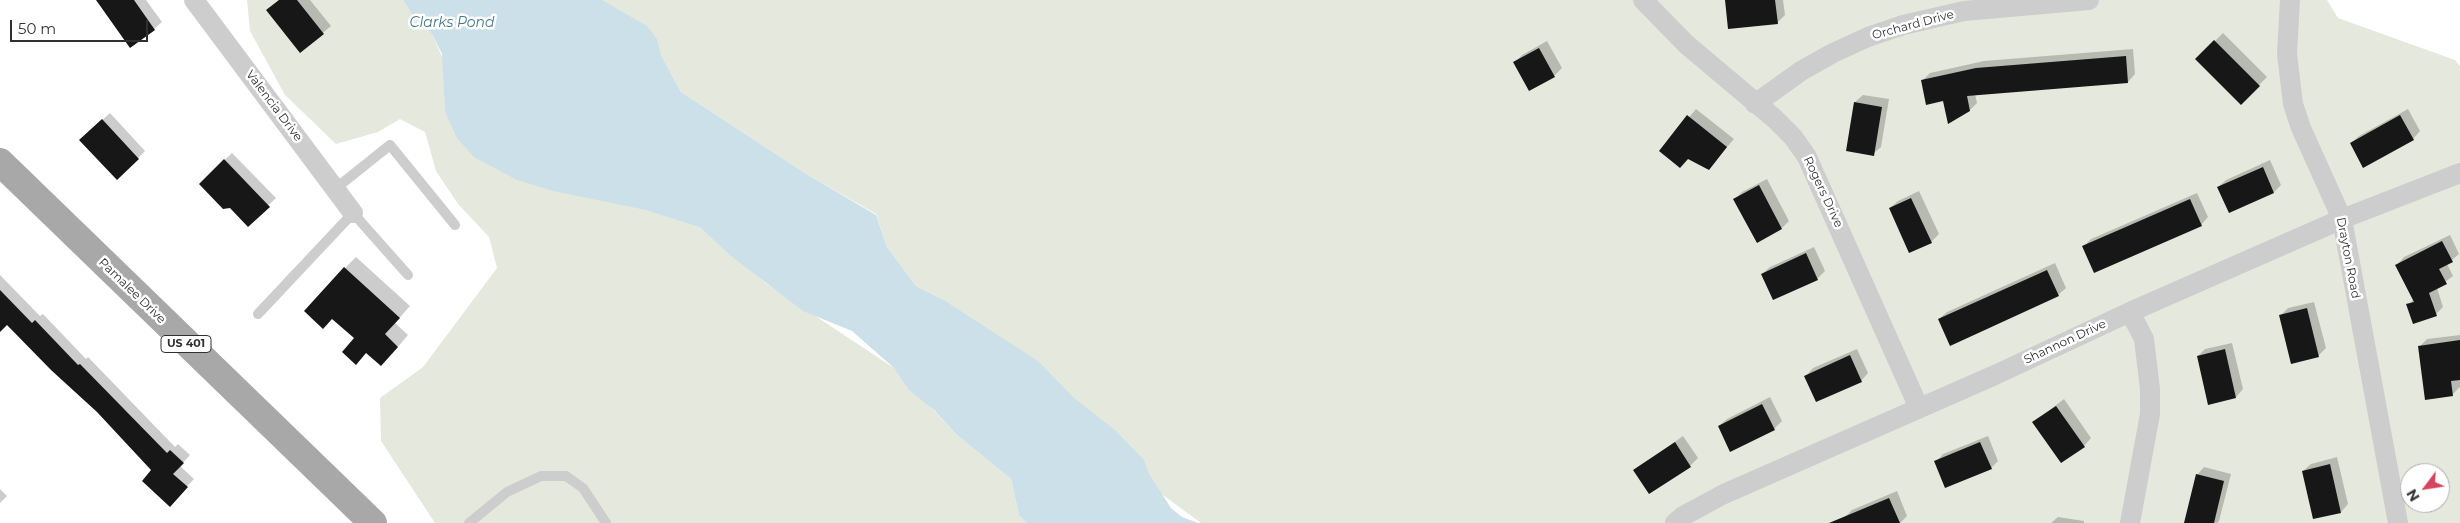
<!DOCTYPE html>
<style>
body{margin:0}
#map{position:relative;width:2460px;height:523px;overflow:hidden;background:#fff;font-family:Montserrat,sans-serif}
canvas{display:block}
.north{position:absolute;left:2400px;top:463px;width:50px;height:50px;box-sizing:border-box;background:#fff;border:1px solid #acacac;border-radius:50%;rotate:239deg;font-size:14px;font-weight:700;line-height:20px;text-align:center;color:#303030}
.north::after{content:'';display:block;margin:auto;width:18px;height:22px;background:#d64460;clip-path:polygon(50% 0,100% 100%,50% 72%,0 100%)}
.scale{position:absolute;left:10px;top:20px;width:138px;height:22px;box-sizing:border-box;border:2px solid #303030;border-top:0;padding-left:6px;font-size:15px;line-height:18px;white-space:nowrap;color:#303030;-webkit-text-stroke:4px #fff;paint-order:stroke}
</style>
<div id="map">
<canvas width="2460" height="523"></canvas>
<div class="north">N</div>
<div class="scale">50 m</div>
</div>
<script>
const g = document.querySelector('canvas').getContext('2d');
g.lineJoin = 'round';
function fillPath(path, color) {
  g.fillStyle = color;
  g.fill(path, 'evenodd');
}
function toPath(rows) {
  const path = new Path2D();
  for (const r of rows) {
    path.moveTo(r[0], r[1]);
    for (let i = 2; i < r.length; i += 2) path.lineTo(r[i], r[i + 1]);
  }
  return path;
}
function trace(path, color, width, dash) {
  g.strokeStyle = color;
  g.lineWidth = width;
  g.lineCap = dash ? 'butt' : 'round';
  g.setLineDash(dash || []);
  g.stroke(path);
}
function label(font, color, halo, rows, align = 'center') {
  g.font = font + ' Montserrat,sans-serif';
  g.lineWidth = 5;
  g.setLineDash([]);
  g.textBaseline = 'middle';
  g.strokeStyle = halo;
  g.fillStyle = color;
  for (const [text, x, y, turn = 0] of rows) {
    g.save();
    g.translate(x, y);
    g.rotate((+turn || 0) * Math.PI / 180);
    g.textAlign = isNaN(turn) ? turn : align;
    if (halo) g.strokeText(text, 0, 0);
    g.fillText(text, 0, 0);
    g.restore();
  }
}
fillPath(toPath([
 [247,0,403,0,415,19,432,34,443,59,445,112,647,210,701,228,767,284,894,368,957,435,1011,479,1019,515,1028,523,435,523,381,441,380,398,423,367,497,268,489,237,458,204,436,171,425,132,400,119,378,132,336,144,285,95,250,31],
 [590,0,2327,0,2338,18,2455,60,2460,66,2460,523,1201,523,1160,493,942,299,916,286,887,247,876,214,808,175,681,92,661,55],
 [2410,473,2440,473,2440,503,2410,503]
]), '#e5e9dd');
fillPath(toPath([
 [403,0,602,0,647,26,657,39,661,55,681,92,808,175,876,215,887,247,916,286,942,299,1038,361,1074,398,1115,430,1144,460,1149,474,1171,508,1182,517,1198,523,1027,523,1019,515,1011,479,957,435,934,410,909,390,894,368,852,331,803,311,731,256,701,228,646,210,553,191,517,180,474,157,457,138,445,112,442,54,432,34,415,19]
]), '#cbe0e8');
fillPath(toPath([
 [104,0,146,0,162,22,154,29],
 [279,0,310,0,331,26,301,51,268,10],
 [1727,0,1783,0,1785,15,1777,23],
 [2223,33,2267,77,2241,103,2197,59],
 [1547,41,1562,68,1554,76,1529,89,1515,62,1522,55],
 [2133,49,2135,74,2128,82,1975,94,1977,103,1970,110,1944,100,1922,81,1930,73,1984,61],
 [1863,95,1889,99,1881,147,1873,154,1855,102],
 [1696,109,1734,139,1709,168,1689,158,1661,151],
 [2408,109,2420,131,2413,139,2351,143,2359,136],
 [110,113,145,151,138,158,88,133],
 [232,153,276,198,248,225,230,206,200,184],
 [2270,160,2281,185,2274,192,2218,187,2226,180],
 [1767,179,1789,221,1782,228,1735,199,1742,192],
 [1919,191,1939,234,1931,242,1890,208,1898,201],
 [2197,193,2208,217,2201,225,2083,247,2091,239],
 [2450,235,2459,254,2447,264,2453,276,2437,288,2443,307,2436,314,2408,305,2414,299,2397,265,2404,257],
 [1814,247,1825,271,1817,279,1762,274,1770,267],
 [356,257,410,306,395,323,408,335,392,354,345,268],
 [2055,263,2066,288,2058,295,1939,319,1947,312],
 [0,275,40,316,43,314,86,359,88,357,175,447,178,444,190,455,180,466,194,479,177,497,98,411,7,323,0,321],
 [2314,302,2326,348,2318,356,2280,316,2288,308],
 [2460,335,2460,387,2452,395,2420,346,2427,339],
 [2232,343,2243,389,2236,397,2209,403,2198,356,2205,349],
 [1857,349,1868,373,1861,381,1806,376,1813,368],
 [1770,397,1782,421,1774,429,1719,426,1727,419],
 [2064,399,2091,438,2084,446,2034,422],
 [1683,436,1698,458,1690,466,1650,492,1635,470],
 [1988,436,1998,461,1991,468,1936,462,1943,454],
 [2337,457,2348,504,2341,512,2303,471,2311,464],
 [2204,467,2231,474,2219,521,2217,523,2191,523,2197,475],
 [0,489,7,496,0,503],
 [1897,491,1907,516,1900,523,1847,523,1845,517,1852,510],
 [2058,517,2084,521,2084,523,2051,523]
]), '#0003');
fillPath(toPath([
 [96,0,134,0,155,30,130,48],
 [279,0,297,0,324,34,300,53,266,10],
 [1725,0,1775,0,1778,24,1728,29],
 [2214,40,2260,86,2241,105,2195,59],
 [1539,48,1555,77,1529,91,1513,62],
 [2126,56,2128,83,1967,96,1970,111,1948,124,1943,101,1926,105,1921,80,1976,68],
 [1854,102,1882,107,1874,156,1846,151],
 [1687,115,1727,147,1709,170,1688,159,1680,168,1659,151],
 [2400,115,2414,140,2363,168,2350,143],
 [102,119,139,159,117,180,79,140],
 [224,159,270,207,248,227,230,208,223,209,199,184],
 [2263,167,2274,193,2229,213,2217,187],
 [1759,185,1782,229,1757,243,1733,199],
 [1911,198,1932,243,1909,253,1889,208],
 [2190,199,2202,226,2094,273,2082,246],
 [2442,241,2453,262,2439,269,2447,284,2429,293,2437,316,2413,324,2406,304,2414,302,2395,265],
 [1806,253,1818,280,1773,300,1761,274],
 [344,267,400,318,385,334,398,347,381,366,366,353,356,365,342,352,354,338,332,319,323,329,304,311],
 [2047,270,2059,296,1950,346,1938,319],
 [0,290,32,323,35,320,78,365,80,364,167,453,170,450,184,463,173,474,188,487,170,507,142,481,151,470,97,412,51,370,7,325,0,332],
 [2307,308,2319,357,2291,364,2279,315],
 [2460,340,2460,380,2451,381,2453,396,2425,400,2418,346],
 [2225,349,2236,398,2208,405,2197,356],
 [1850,355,1862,382,1816,402,1804,376],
 [1762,404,1775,430,1730,452,1718,426],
 [2056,406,2085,447,2061,463,2032,422],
 [1675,442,1691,467,1649,494,1633,470],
 [1980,442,1992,469,1945,488,1934,461],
 [2330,464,2341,513,2313,519,2302,471],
 [2196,474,2224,481,2214,523,2184,523],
 [1889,498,1900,523,1829,523]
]), '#171717');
trace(toPath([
 [335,189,390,145,455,225],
 [258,314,353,213,408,275],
 [469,523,507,492,541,476,566,476,583,488,606,523]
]), '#cdcdcd', 10);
trace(toPath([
 [194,0,353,213],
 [1643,0,1686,44,1775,119,1793,137,1807,157,1919,408],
 [2290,0,2287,54,2293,104,2301,128,2342,219,2398,523],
 [1755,104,1801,71,1833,53,1868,37,1903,25,1964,11,2089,0],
 [1675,523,1683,516,1724,494,1995,375,2130,312,2342,219,2460,173],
 [2130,523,2150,414,2150,389,2144,339,2130,312]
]), '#cdcdcd', 20);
trace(toPath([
 [0,162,373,523]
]), '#a8a8a8', 28);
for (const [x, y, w] of [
 [186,344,50]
]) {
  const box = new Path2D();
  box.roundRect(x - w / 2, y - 8.5, w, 17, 4);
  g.fillStyle = '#fff';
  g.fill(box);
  trace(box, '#303030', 1);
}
label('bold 11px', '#303030', null, [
 ["US 401",186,344]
]);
label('12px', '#303030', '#fff', [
 ["Orchard Drive",1913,25,-15],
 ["Valencia Drive",274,106,53],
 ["Rogers Drive",1823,192,65],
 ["Drayton Road",2348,258,79],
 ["Pamalee Drive",132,291,44],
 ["Shannon Drive",2065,342,-25]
]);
label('italic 14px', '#45798c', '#fff', [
 ["Clarks Pond",452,23]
]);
</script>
